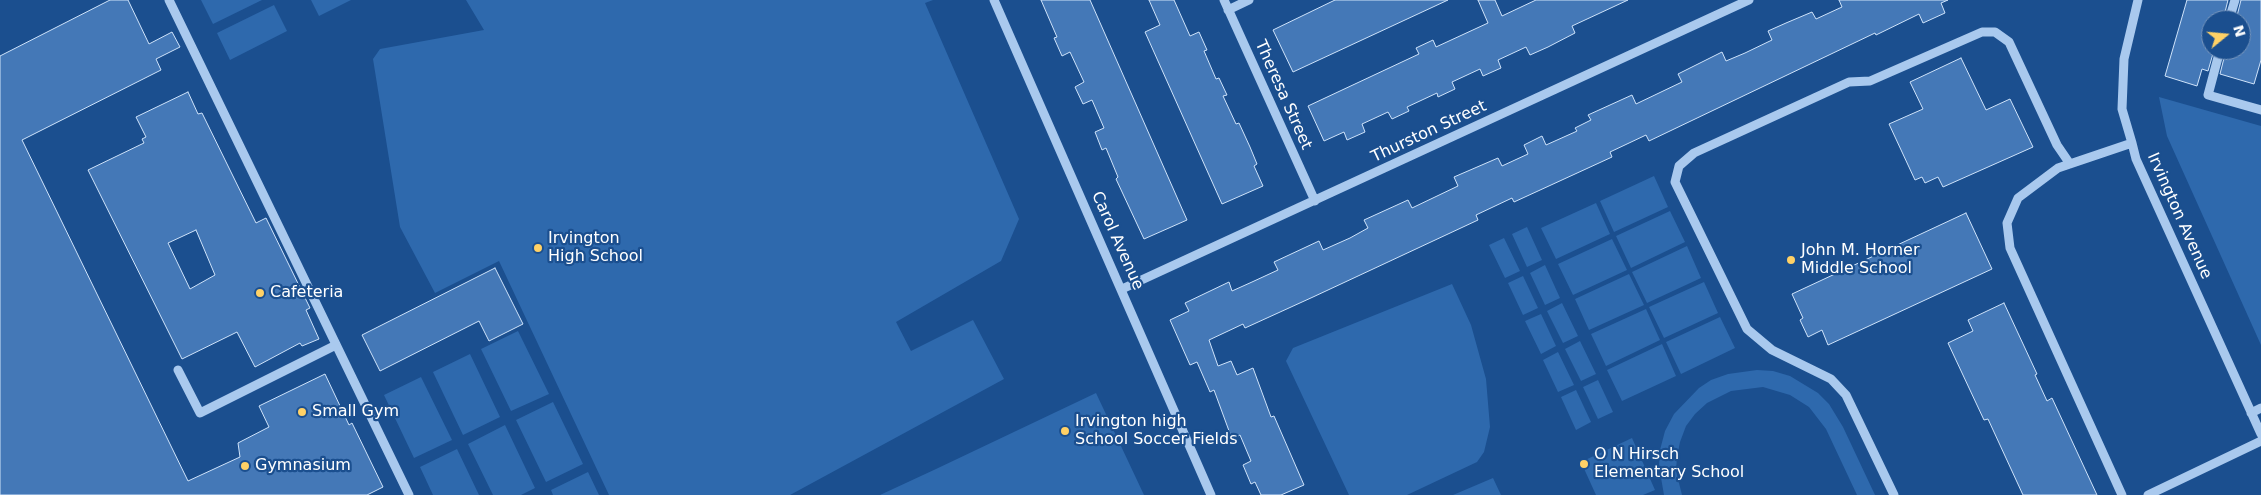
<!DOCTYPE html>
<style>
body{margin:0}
#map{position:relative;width:2261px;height:495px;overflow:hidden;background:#1b4f8f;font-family:"DejaVu Sans",sans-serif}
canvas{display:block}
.north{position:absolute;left:2201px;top:10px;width:50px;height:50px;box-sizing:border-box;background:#1b4f8f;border:1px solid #7695bc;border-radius:50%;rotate:73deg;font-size:14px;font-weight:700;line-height:20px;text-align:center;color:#fff}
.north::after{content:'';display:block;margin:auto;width:18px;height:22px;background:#ffd166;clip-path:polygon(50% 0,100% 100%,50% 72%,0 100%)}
</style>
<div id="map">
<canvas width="2261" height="495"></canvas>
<div class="north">N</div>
</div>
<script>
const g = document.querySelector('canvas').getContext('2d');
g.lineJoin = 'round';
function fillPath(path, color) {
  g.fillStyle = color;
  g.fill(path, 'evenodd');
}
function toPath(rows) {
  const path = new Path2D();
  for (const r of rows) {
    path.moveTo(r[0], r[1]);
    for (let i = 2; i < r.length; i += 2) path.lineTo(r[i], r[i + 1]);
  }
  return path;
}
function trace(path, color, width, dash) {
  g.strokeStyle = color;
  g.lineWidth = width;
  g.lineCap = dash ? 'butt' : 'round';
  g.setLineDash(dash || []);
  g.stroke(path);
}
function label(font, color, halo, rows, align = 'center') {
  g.font = font + ' "DejaVu Sans",sans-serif';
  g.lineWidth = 4.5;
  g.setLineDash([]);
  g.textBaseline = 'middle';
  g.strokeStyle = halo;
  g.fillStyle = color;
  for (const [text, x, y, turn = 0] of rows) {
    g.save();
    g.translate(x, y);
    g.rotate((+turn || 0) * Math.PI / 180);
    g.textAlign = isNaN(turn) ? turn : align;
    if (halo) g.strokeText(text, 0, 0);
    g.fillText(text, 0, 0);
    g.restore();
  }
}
fillPath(toPath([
 [201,0,262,0,213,24],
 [311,0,351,0,319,16],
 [466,0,933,0,925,3,1019,219,1001,261,896,322,911,351,973,320,1004,379,790,495,609,495,499,261,435,293,400,227,373,59,380,49,484,30],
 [274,5,287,31,230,60,217,33],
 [2159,97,2261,126,2261,345,2167,136],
 [1654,176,1668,207,1614,232,1600,201],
 [1596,203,1610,234,1556,259,1541,228],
 [1670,211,1685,242,1631,268,1616,236],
 [1527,227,1542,260,1527,267,1512,234],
 [1504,238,1520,271,1505,278,1489,245],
 [1612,239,1627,270,1573,295,1558,264],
 [1687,246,1701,278,1647,303,1632,272],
 [1545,265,1560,298,1545,305,1530,273],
 [1629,274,1644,305,1589,330,1575,299],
 [1523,276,1538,308,1523,315,1508,283],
 [1704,282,1718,313,1664,338,1649,307],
 [1452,284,1471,325,1486,379,1490,427,1484,452,1477,462,1407,495,1349,495,1286,361,1293,348],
 [1562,303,1578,336,1563,343,1547,311],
 [1646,309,1660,340,1606,366,1591,334],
 [1541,314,1556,346,1541,354,1525,321],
 [1720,317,1735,348,1681,374,1666,342],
 [518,331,549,394,511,411,481,349],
 [1580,341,1596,374,1581,381,1565,349],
 [1662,344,1676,376,1622,401,1607,370],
 [1558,352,1574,385,1558,392,1543,360],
 [470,354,500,417,463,435,433,372],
 [1757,370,1773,371,1790,376,1818,393,1829,404,1843,427,1875,495,1857,495,1826,429,1809,407,1790,395,1763,387,1731,391,1707,403,1695,414,1686,426,1680,442,1677,457,1676,471,1682,495,1664,495,1659,466,1660,450,1665,431,1674,414,1699,388,1711,380,1728,374],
 [421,377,452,440,414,458,384,395],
 [1598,380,1613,412,1598,419,1583,387],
 [1576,390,1591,422,1576,430,1561,397],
 [1096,393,1144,495,880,495,936,469],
 [553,402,583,464,546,482,516,420],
 [505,425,535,488,521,495,493,495,468,444],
 [1632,438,1655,490,1643,495,1596,495,1581,462],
 [457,449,479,495,433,495,420,467],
 [588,472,599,495,553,495,551,490],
 [1493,478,1501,495,1453,495]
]), '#2e69ad');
const building = toPath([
 [110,0,128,0,149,44,172,32,180,47,156,59,161,70,22,140,188,481,240,457,238,443,269,427,259,406,325,374,349,425,352,423,383,487,367,495,0,495,0,56,110,0],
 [1041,0,1090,0,1187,220,1144,239,1116,179,1118,177,1106,148,1102,150,1095,132,1104,128,1092,100,1083,104,1075,87,1084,82,1070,52,1062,56,1054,38,1057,37,1041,0],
 [1149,0,1174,0,1190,36,1199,32,1207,50,1204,51,1216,79,1219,78,1227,95,1223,96,1236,124,1239,123,1250,147,1257,164,1254,166,1263,186,1222,204,1145,32,1160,25,1149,0],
 [1335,0,1448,0,1293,72,1273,30,1335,0],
 [1478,0,1495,0,1502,16,1536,0,1628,0,1572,26,1575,33,1548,47,1530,55,1526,47,1498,60,1501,68,1483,76,1480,69,1452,82,1455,89,1438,97,1437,93,1407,107,1409,111,1392,119,1388,112,1362,124,1365,132,1347,140,1344,132,1324,141,1308,106,1419,54,1416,48,1433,40,1436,47,1488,23,1478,0],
 [1839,0,1948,0,1941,3,1945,13,1923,23,1919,14,1876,35,1875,33,1649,141,1646,135,1610,152,1612,157,1514,202,1512,198,1476,215,1478,220,1313,297,1245,328,1243,324,1209,340,1218,366,1231,361,1237,375,1253,368,1271,417,1274,416,1304,485,1281,495,1261,495,1255,482,1251,484,1243,465,1251,461,1240,435,1232,439,1214,390,1210,392,1197,362,1190,365,1170,320,1189,311,1185,303,1229,282,1232,291,1252,282,1278,270,1274,262,1319,241,1323,250,1350,238,1368,228,1364,220,1408,200,1412,208,1458,186,1454,177,1498,158,1502,166,1528,154,1524,145,1542,136,1546,145,1575,132,1577,131,1575,128,1591,120,1588,115,1632,95,1636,104,1682,82,1678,74,1722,52,1726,61,1745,53,1772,40,1768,31,1786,23,1812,12,1816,19,1842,7,1839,0],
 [2187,0,2228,0,2223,20,2211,20,2211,50,2214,50,2208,71,2202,69,2197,86,2165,76,2187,0],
 [2241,0,2261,0,2261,60,2254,84,2220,74,2226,50,2241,50,2241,20,2236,20,2241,0],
 [1961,58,1986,110,2010,99,2033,147,1943,187,1938,177,1925,183,1922,177,1915,180,1889,124,1923,109,1910,82,1961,58],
 [188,92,198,114,202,113,256,223,266,218,310,308,306,310,319,339,302,346,300,343,255,367,237,332,182,359,88,170,144,143,142,139,146,137,136,117,188,92],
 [196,230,215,275,190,289,168,243,196,230],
 [1966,213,1992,269,1828,345,1822,330,1808,337,1800,320,1803,318,1792,294,1966,213],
 [495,268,523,324,489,341,479,321,380,371,362,335,495,268],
 [2004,303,2037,374,2035,375,2047,401,2052,398,2097,495,2023,495,1988,419,1984,420,1948,343,1973,331,1968,320,2004,303]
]);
fillPath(building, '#4478b7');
trace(building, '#cfe3fa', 1);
trace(toPath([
 [169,0,409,495],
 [994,0,1211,495],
 [1224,0,1315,201],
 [2138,0,2124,59,2122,109,2132,143,2136,159,2261,434],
 [1228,10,1249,0],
 [2229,20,2235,0],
 [2220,50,2208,95,2261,110],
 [1122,289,1749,0],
 [178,370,200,413,336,345],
 [2251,413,2261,408],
 [1894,495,1846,395,1831,379,1772,350,1747,329,1675,182,1679,166,1694,153,1849,82,1870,81,1982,32,1995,32,2009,42,2057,145,2070,164],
 [2122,495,2010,248,2007,223,2018,198,2058,168,2132,143],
 [2148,495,2261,441]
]), '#a9c9ee', 9);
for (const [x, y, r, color] of [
 [538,248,5,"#ffd166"],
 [1791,260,5,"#ffd166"],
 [260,293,5,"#ffd166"],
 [302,412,5,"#ffd166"],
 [1065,431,5,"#ffd166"],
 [1584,464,5,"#ffd166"],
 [245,466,5,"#ffd166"]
]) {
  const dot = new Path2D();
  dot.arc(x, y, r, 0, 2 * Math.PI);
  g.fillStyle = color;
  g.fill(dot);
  trace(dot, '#1b4f8f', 2);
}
label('16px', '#fff', '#1b4f8f', [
 ["Theresa Street",1283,95,66],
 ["Thurston Street",1429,132,-25],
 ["Irvington Avenue",2179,216,66],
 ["Carol Avenue",1117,241,66]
]);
label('16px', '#fff', '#1b4f8f', [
 ["Irvington",548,239],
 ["High School",548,257],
 ["John M. Horner",1801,251],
 ["Middle School",1801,269],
 ["Cafeteria",270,293],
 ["Small Gym",312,412],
 ["Irvington high",1075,422],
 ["School Soccer Fields",1075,440],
 ["O N Hirsch",1594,455],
 ["Elementary School",1594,473],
 ["Gymnasium",255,466]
], 'left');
</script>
